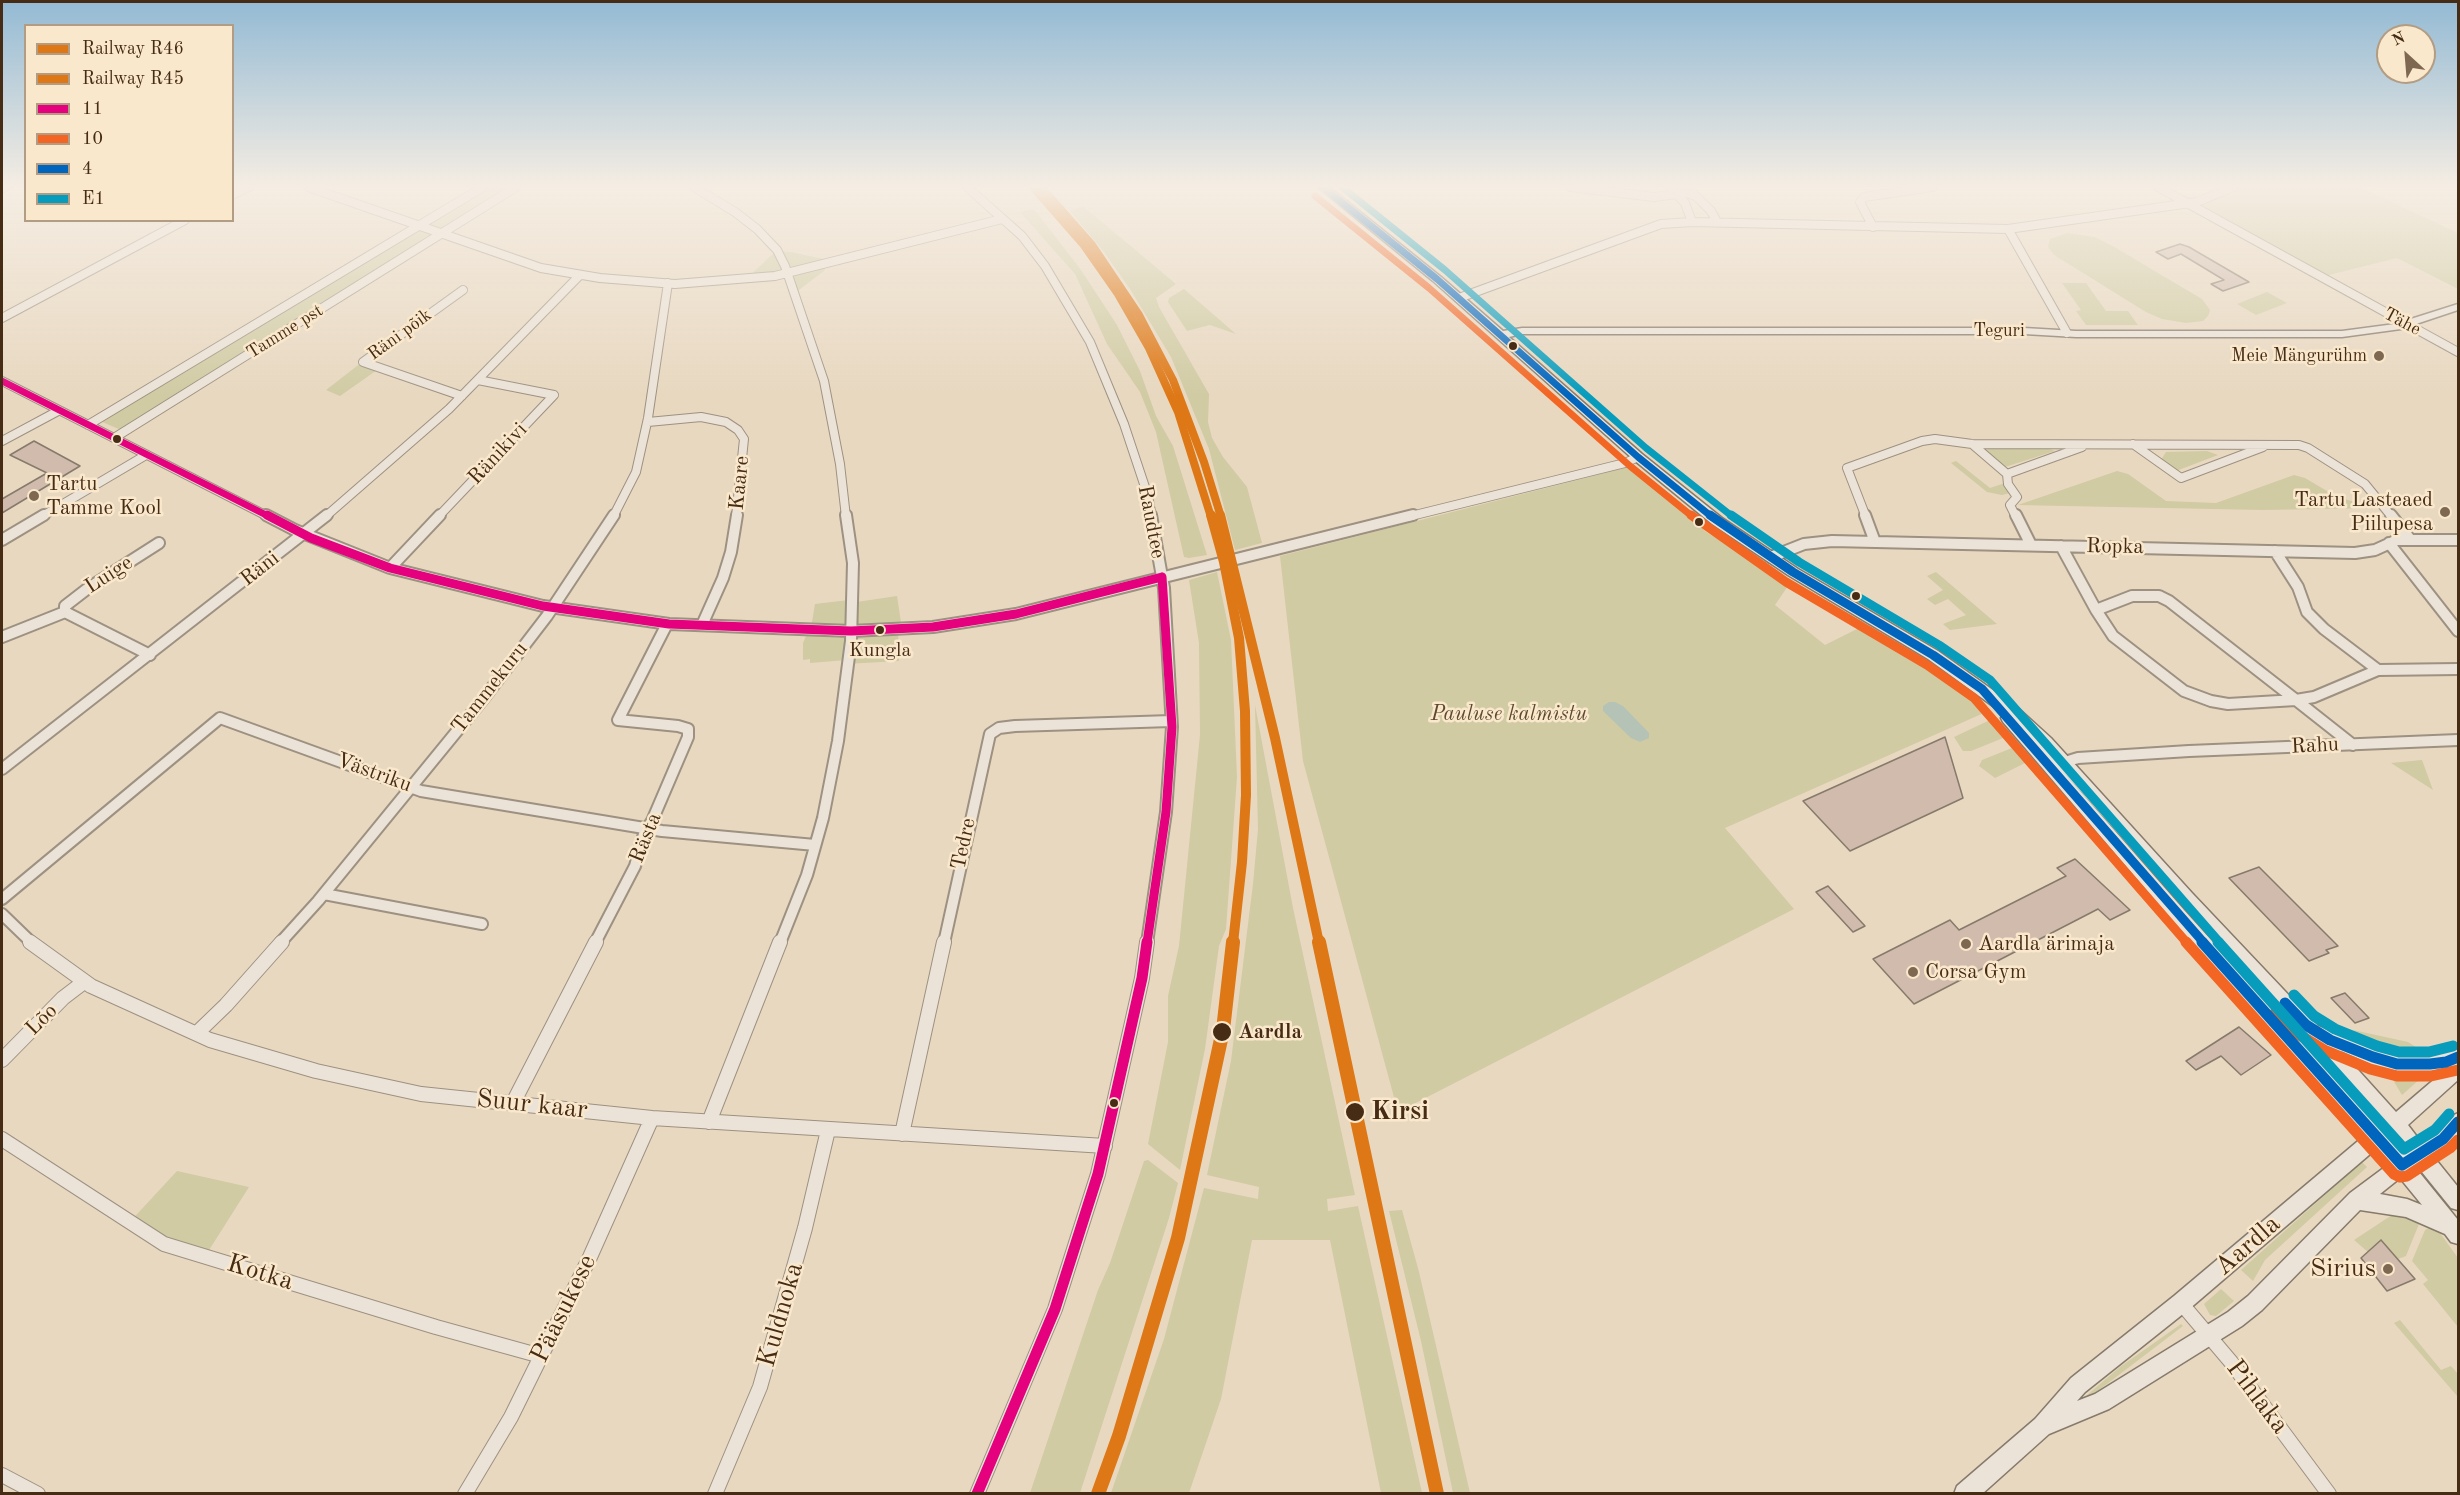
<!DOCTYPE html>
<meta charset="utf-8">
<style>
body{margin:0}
#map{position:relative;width:2460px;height:1495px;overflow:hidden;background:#e8d8c0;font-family:"Old Standard TT",serif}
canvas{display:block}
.frame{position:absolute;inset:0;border:3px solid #462b15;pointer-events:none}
.legend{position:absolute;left:24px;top:24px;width:210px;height:198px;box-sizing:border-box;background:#fae8cc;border:2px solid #b29c83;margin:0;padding:8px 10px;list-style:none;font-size:18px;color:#462b15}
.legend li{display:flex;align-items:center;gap:12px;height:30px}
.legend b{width:30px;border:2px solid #b29c83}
.north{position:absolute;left:2376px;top:24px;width:60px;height:60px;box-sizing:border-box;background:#fae8cc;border:2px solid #b29c83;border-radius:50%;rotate:334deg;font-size:16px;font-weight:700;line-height:24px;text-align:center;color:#462b15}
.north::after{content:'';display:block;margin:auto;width:21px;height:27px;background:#7f6851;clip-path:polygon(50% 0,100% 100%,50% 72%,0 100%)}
</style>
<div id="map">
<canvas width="2460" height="1495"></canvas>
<div class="frame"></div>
<ul class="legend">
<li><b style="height:8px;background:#de7816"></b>Railway R46</li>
<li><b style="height:8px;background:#de7816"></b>Railway R45</li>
<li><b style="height:8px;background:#e5007d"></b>11</li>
<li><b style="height:8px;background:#f26522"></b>10</li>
<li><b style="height:8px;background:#0065bd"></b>4</li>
<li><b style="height:8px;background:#079cbc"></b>E1</li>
</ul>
<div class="north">N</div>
</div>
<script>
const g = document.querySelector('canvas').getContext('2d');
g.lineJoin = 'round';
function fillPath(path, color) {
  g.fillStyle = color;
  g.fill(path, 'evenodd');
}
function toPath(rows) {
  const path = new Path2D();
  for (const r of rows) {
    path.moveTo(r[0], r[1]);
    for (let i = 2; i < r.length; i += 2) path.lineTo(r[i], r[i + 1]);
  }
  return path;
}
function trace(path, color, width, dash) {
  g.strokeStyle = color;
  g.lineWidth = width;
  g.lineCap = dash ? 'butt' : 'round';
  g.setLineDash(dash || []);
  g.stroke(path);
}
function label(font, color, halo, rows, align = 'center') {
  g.font = font + ' "Old Standard TT",serif';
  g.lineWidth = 5;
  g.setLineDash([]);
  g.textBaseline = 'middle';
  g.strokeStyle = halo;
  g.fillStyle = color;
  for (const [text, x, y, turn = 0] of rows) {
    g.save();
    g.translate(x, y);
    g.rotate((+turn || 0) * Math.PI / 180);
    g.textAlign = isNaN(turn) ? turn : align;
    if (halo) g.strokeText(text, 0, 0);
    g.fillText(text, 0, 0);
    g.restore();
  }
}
fillPath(toPath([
 [485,187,514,187,121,430,100,421],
 [2238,187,2360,187,2458,233,2458,289,2397,258,2325,276,2195,205],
 [1083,206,1176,284,1156,298,1159,307,1209,394,1208,422,1212,438,1223,457,1247,487,1262,543,1235,550,1209,449,1171,357,1130,289,1104,252,1070,211],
 [1034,209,1081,270,1117,325,1140,371,1156,416,1173,446,1207,555,1189,558,1184,557,1156,432,1140,392,1107,344,1075,274,1020,212],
 [2067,233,2095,237,2116,248,2202,299,2210,310,2208,316,2203,321,2186,323,2162,319,2146,312,2054,255,2048,247,2050,239],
 [776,251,791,252,837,262,828,264,824,271,795,293,788,274,745,280],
 [2062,283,2086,283,2106,311,2128,311,2138,325,2086,325,2076,311,2081,310],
 [1184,289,1236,334,1210,325,1187,331,1168,302,1169,298],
 [2267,292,2287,303,2256,315,2237,304],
 [362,362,380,368,340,396,326,390],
 [1988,449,2050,449,2055,451,2005,467,1983,451],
 [2207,451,2218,455,2176,471,2161,460,2166,452],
 [1956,461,1990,488,2005,483,2010,493,2002,495,1987,492,1951,463],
 [1632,466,1706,532,1790,583,1775,605,1825,645,1863,626,1947,678,1986,712,1725,828,1794,909,1398,1112,1303,761,1280,556],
 [2117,471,2128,474,2166,501,2216,503,2294,475,2305,478,2337,497,2377,508,2262,510,2018,505],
 [1217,572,1231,640,1237,777,1226,929,1219,946,1205,1049,1180,1170,1148,1144,1168,1042,1168,996,1179,946,1200,735,1199,643,1189,580],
 [1936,572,1997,624,1950,630,1943,624,1966,615,1948,599,1935,605,1927,599,1943,590,1927,576],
 [897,596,902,629,898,630,899,661,846,664,846,660,810,663,810,659,803,660,803,643,812,622,815,604,849,600,850,603],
 [1255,705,1293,908,1355,1195,1327,1199,1328,1211,1358,1206,1422,1493,1381,1493,1330,1240,1252,1240,1221,1399,1189,1493,1111,1493,1164,1339,1204,1188,1258,1199,1259,1187,1207,1175,1231,1061,1253,884,1258,829],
 [1990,720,1994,721,2006,734,2003,738,1971,751,1963,751,1954,737],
 [2017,746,2027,757,2027,762,1995,778,1979,766,1982,760],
 [2422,760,2433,790,2391,763],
 [2353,1030,2408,1042,2416,1047,2422,1055,2385,1051,2372,1047],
 [2387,1070,2418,1075,2420,1079,2402,1095],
 [1148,1160,1178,1183,1169,1218,1080,1493,1030,1493,1098,1290,1110,1263,1144,1161],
 [2362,1162,2367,1167,2265,1260,2253,1281,2241,1270],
 [177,1171,249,1187,204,1258,127,1225],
 [1402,1210,1419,1272,1470,1493,1453,1493,1421,1341,1389,1211],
 [2392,1215,2399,1215,2417,1221,2419,1224,2406,1256,2398,1259,2381,1240,2368,1252,2354,1240],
 [2430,1227,2440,1233,2458,1258,2458,1327,2423,1284,2428,1280,2412,1261,2425,1230],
 [2221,1289,2234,1301,2216,1316,2210,1315,2204,1304],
 [2400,1320,2441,1370,2451,1366,2458,1374,2458,1397,2394,1323],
 [2181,1324,2183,1326,2107,1384,2090,1396,2087,1395,2120,1367]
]), '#d0cba3');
fillPath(toPath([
 [1609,702,1615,702,1623,706,1649,733,1649,738,1640,742,1631,738,1603,711,1603,706]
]), '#b5c3b6');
const building = toPath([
 [2180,244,2189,247,2249,282,2223,291,2211,284,2224,280,2181,254,2168,259,2156,252,2180,244],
 [34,441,80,466,2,513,2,499,47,473,10,455,34,441],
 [1945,737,1963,798,1850,851,1803,801,1945,737],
 [2075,859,2130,910,2110,920,2098,909,1914,1004,1873,959,1950,920,1959,930,2066,876,2057,868,2075,859],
 [2259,867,2338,946,2326,950,2329,953,2309,961,2229,878,2259,867],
 [1828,886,1865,926,1853,932,1816,892,1828,886],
 [2345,993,2369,1018,2355,1023,2331,998,2345,993],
 [2239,1027,2271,1055,2241,1075,2221,1056,2196,1070,2186,1061,2239,1027],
 [2381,1240,2415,1279,2387,1291,2361,1258,2381,1240]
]);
fillPath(building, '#d0bbac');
trace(building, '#867a6b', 1.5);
const streetFar2 = toPath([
 [308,187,541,268,600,278,675,284,775,276,1002,219],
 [694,187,735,212,757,229,777,250,785,266,824,381,840,464,846,517],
 [967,187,1022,236,1045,266,1090,342,1124,424,1148,496,1152,517],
 [1570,187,1654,197,1685,193,1696,196],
 [1670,187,1685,203,1692,222],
 [2158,187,2458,352],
 [1693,193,1711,211,1717,222],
 [232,195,249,187],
 [1873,227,1860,202,1864,197,1933,187],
 [2008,229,2067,333],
 [1459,298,1661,224,1692,222,2008,229,2197,202,2233,187],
 [2,318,185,220],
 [2,381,269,517],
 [462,396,363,362,463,290],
 [648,422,701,417,726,422,738,430,744,439,736,517],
 [88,425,483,187],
 [114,438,516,187],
 [2,441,58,411],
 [1972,444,2007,474,2082,447],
 [2133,444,2181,478,2263,447],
 [2007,474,2008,484,2017,497,2010,505,2016,517],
 [41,517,146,455],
 [325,517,449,409,580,275],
 [438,517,554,395,478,380],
 [613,517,636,472,648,418,668,283],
 [1407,517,1625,463,1638,457],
 [1866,517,1847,468,1922,441,1935,439,1972,444,2299,445,2308,448,2365,484,2392,517]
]);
const streetFar1 = toPath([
 [266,515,295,530,390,568,543,606,669,624,851,631,933,627,1016,614,1413,515],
 [1865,515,1875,542],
 [2016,515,2031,545],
 [2391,515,2410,539],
 [2,540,44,515],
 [2389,543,2458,631],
 [2061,546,2096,610],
 [2275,551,2298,587,2307,612,2324,629,2378,670,2314,697,2296,700],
 [1771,557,1804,544,1832,541,2355,553,2375,550,2397,540,2458,540],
 [390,568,440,515],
 [2132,596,2159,596,2169,601,2296,700,2228,704,2211,701,2184,691,2113,636,2096,610,2132,596],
 [65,612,65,606,87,589,159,543],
 [702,625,723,578,731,552,737,515],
 [2,637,65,612,150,655],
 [2378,670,2458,669],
 [2296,700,2353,745],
 [2065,762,2078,758,2189,751,2458,740],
 [2,769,327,515],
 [324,894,482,924],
 [2,899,220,718,421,791,662,831,815,845],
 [2,914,32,943],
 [280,943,318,901,484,698,547,616,614,515],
 [595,943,635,866,644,834,652,821,688,737,688,729,678,726,618,720,667,624],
 [780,943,807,875,823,818,838,741,851,641,853,563,846,515],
 [944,943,990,734,999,728,1015,726,1171,721],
 [1147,943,1166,812,1172,727,1164,588,1151,515]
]);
const street = toPath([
 [30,942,91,986,210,1040,316,1071,421,1094,652,1118,1105,1146],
 [197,1033,226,1005,282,942],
 [2,1060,63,998,84,982],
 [513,1103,596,942],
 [709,1122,780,942],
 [902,1134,944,942],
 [2,1139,164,1244,436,1327,541,1356],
 [2181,1303,2231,1362,2329,1494],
 [2,1475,38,1494],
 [465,1494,511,1417,590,1257,652,1118],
 [715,1494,760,1387,805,1228,828,1130],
 [977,1494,1055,1309,1098,1174,1142,978,1147,942]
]);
const secondary = toPath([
 [1318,187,1329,187,1441,277,1503,331,1522,328,2024,328,2076,331,2342,331,2395,324,2458,304,2458,310,2401,329,2342,337,2076,337,2024,334,1522,334,1509,337,1642,454,1722,518,1798,569,1938,651,2018,708,2051,738,2192,893,2318,1026,2375,1050,2397,1056,2430,1056,2458,1049,2458,1080,2408,1125,2421,1142,2436,1133,2452,1116,2458,1113,2458,1135,2450,1145,2433,1156,2458,1187,2458,1210,2451,1208,2417,1166,2415,1167,2458,1220,2458,1244,2451,1242,2445,1234,2406,1217,2360,1210,2262,1310,2242,1326,2109,1409,2049,1434,1982,1494,1954,1494,1957,1486,2035,1419,2071,1378,2174,1296,2364,1136,2172,920,2003,722,2001,718,2004,714,1928,659,1788,575,1712,524,1634,460,1433,281,1318,187],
 [2060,768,2180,903,2300,1031,2381,1122,2378,1125,2184,910,2060,768],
 [2341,1051,2373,1065,2397,1072,2444,1071,2396,1112,2341,1051],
 [2393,1136,2406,1152,2404,1153,2390,1138,2393,1136],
 [2376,1149,2389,1164,2350,1193,2248,1296,2228,1312,2095,1394,2077,1401,2085,1392,2188,1310,2376,1149],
 [2400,1178,2422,1205,2407,1199,2380,1194,2400,1178]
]);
const highway = toPath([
 [2,187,12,187,2,193,2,187]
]);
trace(streetFar2, '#9d9181', 10);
trace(streetFar1, '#9d9181', 14);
trace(street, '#9d9181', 16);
trace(secondary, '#867a6b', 3);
trace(highway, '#867a6b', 2);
trace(streetFar2, '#ebe3d7', 8);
trace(streetFar1, '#ebe3d7', 10);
trace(street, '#ebe3d7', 14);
fillPath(secondary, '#ebe3d7');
fillPath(highway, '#e7ded0');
trace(toPath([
 [2,381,270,517]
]), '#e5007d', 7);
trace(toPath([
 [267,515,311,538,390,568,543,606,669,624,851,631,933,627,1016,614,1162,577],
 [1147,943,1166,812,1172,727,1162,577]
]), '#e5007d', 9);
trace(toPath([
 [977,1494,1055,1309,1098,1174,1142,978,1147,942]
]), '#e5007d', 11);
trace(toPath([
 [1315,196,1429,288,1630,466,1693,517]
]), '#f26522', 7);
trace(toPath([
 [1691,515,1786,582,1927,665,1974,698,2187,943]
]), '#f26522', 9);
trace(toPath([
 [2186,942,2394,1174,2400,1177,2407,1176,2450,1148,2458,1140],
 [2276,1011,2298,1034,2324,1050,2370,1069,2397,1076,2431,1076,2458,1070]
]), '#f26522', 11);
trace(toPath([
 [1323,187,1437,279,1638,457,1712,517]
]), '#0065bd', 7);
trace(toPath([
 [1710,515,1793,572,1933,655,1982,689,2204,943]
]), '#0065bd', 9);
trace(toPath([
 [2202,942,2402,1165,2443,1139,2458,1122],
 [2285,1003,2306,1025,2330,1040,2373,1057,2397,1064,2430,1064,2446,1062,2458,1057]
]), '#0065bd', 11);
trace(toPath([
 [1342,187,1445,270,1646,448,1733,517]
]), '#079cbc', 7);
trace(toPath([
 [1731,515,1799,562,1939,645,1990,680,2220,943]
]), '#079cbc', 9);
trace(toPath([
 [2218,942,2404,1149,2435,1130,2449,1114],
 [2294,995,2314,1016,2335,1029,2377,1046,2399,1052,2429,1052,2453,1046]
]), '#079cbc', 11);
trace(toPath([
 [1041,187,1092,245,1139,315,1173,380,1204,462,1221,517]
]), '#de7816', 8);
trace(toPath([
 [1220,515,1275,738,1319,943]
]), '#de7816', 10);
trace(toPath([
 [1319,942,1437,1494]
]), '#de7816', 14);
trace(toPath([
 [1033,187,1083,244,1118,294,1149,348,1178,412,1211,517]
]), '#de7816', 8);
trace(toPath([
 [1211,515,1224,562,1239,638,1245,711,1246,795,1242,862,1233,943]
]), '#de7816', 10);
trace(toPath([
 [1098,1494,1119,1436,1178,1238,1223,1030,1233,942]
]), '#de7816', 14);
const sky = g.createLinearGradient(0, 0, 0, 396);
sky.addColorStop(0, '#93bad4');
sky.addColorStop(0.47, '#f5ede3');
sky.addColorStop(1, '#f5ede300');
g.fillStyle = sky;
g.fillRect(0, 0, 2460, 396);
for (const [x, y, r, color] of [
 [1513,346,5,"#462b15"],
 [2379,356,6,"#7f6851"],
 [117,439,5,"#462b15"],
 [34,496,6,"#7f6851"],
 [2445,512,6,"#7f6851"],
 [1699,522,5,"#462b15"],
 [1856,596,5,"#462b15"],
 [880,630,5,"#462b15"],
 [1966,944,6,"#7f6851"],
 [1913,972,6,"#7f6851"],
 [1222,1032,10,"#462b15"],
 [1114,1103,5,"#462b15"],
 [1355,1112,10,"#462b15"],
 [2388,1269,6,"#7f6851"]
]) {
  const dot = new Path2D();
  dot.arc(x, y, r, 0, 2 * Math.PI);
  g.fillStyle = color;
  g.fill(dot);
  trace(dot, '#fae8cc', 2);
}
label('18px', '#462b15', '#fae8cc', [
 ["Tähe",2402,322,28],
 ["Teguri",1999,331],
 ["Tamme pst",285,332,-32],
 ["Räni põik",400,335,-36]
]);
label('18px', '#462b15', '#fae8cc', [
 ["Meie Mängurühm",2367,356]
], 'right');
label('20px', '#462b15', '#fae8cc', [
 ["Kungla",880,651]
]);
label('21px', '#462b15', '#fae8cc', [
 ["Ränikivi",498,454,-47],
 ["Kaare",740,483,-84],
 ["Raudtee",1151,522,79],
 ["Ropka",2115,547,1],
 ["Räni",260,569,-38],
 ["Luige",109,575,-33],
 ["Tammekuru",490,688,-52],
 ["Rahu",2315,746,-3],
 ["Västriku",374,773,20],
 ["Rästa",646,838,-68],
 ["Tedre",964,844,-78],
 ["Lõo",42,1020,-45]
]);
label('21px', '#462b15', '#fae8cc', [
 ["Tartu",46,484],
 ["Tamme Kool",46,508],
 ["Tartu Lasteaed",2433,500,"right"],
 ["Piilupesa",2433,524,"right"],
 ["Aardla ärimaja",1978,944],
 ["Corsa Gym",1925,972]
], 'left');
label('italic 21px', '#5e492d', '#fae8cc', [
 ["Pauluse kalmistu",1509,714]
]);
label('bold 21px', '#462b15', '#fae8cc', [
 ["Aardla",1238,1032]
], 'left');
label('26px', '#462b15', '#fae8cc', [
 ["Suur kaar",532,1105,6],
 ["Aardla",2248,1246,-41],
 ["Kotka",260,1273,17],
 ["Pääsukese",564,1309,-64],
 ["Kuldnoka",781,1315,-74],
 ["Pihlaka",2257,1397,53]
]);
label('bold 26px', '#462b15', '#fae8cc', [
 ["Kirsi",1371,1112]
], 'left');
label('26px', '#462b15', '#fae8cc', [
 ["Sirius",2376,1269]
], 'right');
</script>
